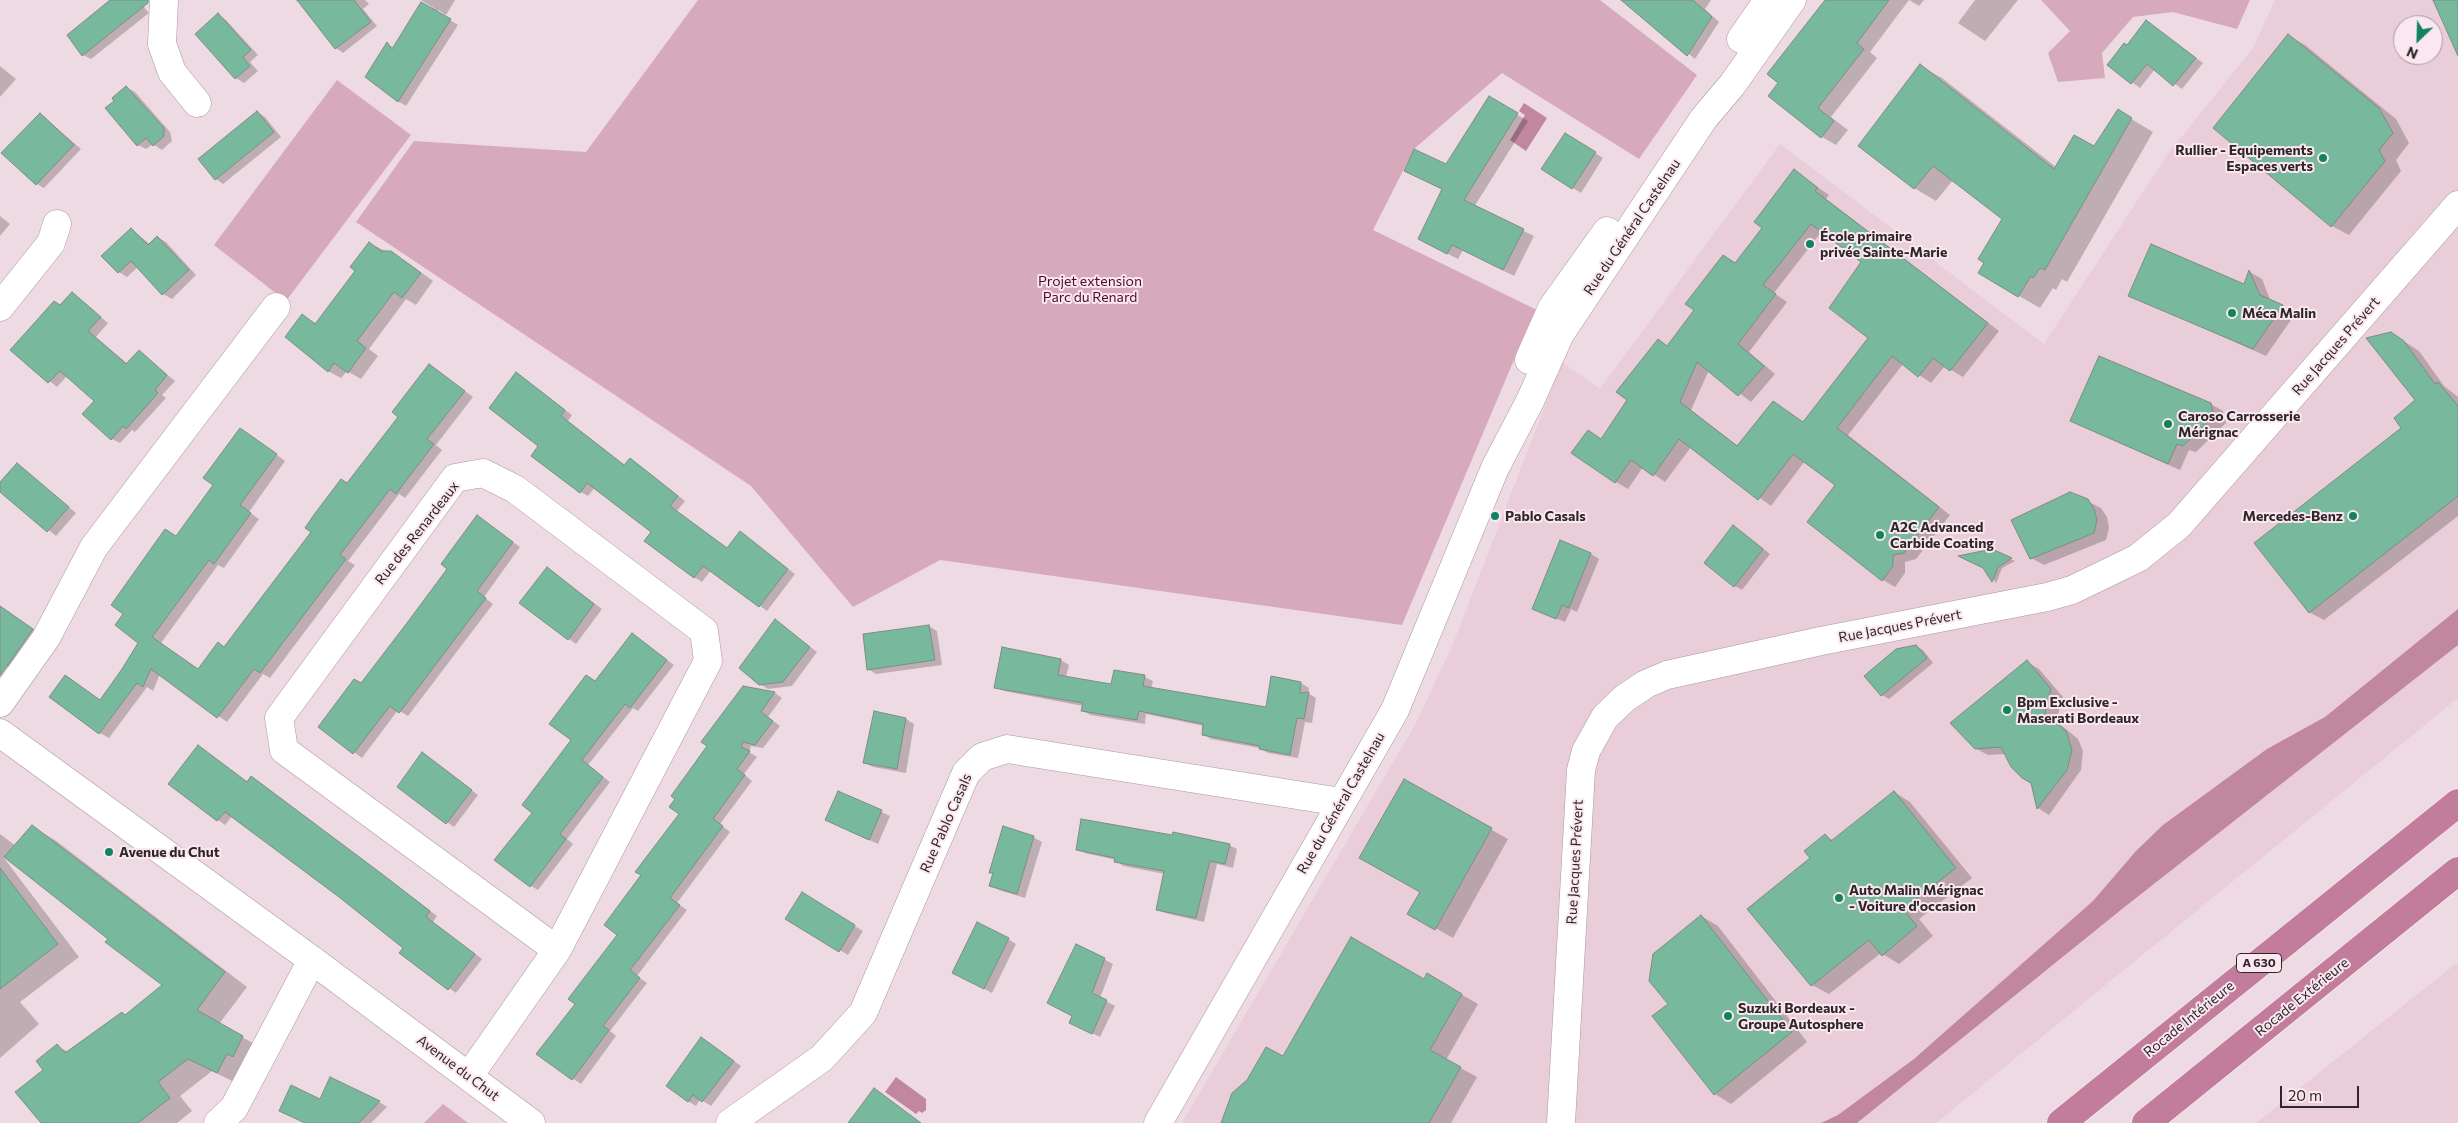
<!DOCTYPE html>
<meta charset="utf-8">
<style>
body{margin:0}
#map{position:relative;width:2458px;height:1123px;overflow:hidden;background:#eedae2;font-family:Commissioner,sans-serif}
canvas{display:block}
.north{position:absolute;left:2393px;top:15px;width:50px;height:50px;box-sizing:border-box;background:#fbe7ef;border:1px solid #a99aa0;border-radius:50%;rotate:204deg;font-size:14px;font-weight:700;line-height:20px;text-align:center;color:#2e272a}
.north::after{content:'';display:block;margin:auto;width:18px;height:22px;background:#12825f;clip-path:polygon(50% 0,100% 100%,50% 72%,0 100%)}
.scale{position:absolute;left:2280px;top:1086px;width:79px;height:22px;box-sizing:border-box;border:2px solid #2e272a;border-top:0;padding-left:6px;font-size:15px;line-height:18px;white-space:nowrap;color:#2e272a;-webkit-text-stroke:4px #fbe7ef;paint-order:stroke}
</style>
<div id="map">
<canvas width="2458" height="1123"></canvas>
<div class="north">N</div>
<div class="scale">20 m</div>
</div>
<script>
const g = document.querySelector('canvas').getContext('2d');
g.lineJoin = 'round';
function fillPath(path, color) {
  g.fillStyle = color;
  g.fill(path, 'evenodd');
}
function toPath(rows) {
  const path = new Path2D();
  for (const r of rows) {
    path.moveTo(r[0], r[1]);
    for (let i = 2; i < r.length; i += 2) path.lineTo(r[i], r[i + 1]);
  }
  return path;
}
function trace(path, color, width, dash) {
  g.strokeStyle = color;
  g.lineWidth = width;
  g.lineCap = dash ? 'butt' : 'round';
  g.setLineDash(dash || []);
  g.stroke(path);
}
function label(font, color, halo, rows, align = 'center') {
  g.font = font + ' Commissioner,sans-serif';
  g.lineWidth = 4;
  g.setLineDash([]);
  g.textBaseline = 'middle';
  g.strokeStyle = halo;
  g.fillStyle = color;
  for (const [text, x, y, turn = 0] of rows) {
    g.save();
    g.translate(x, y);
    g.rotate((+turn || 0) * Math.PI / 180);
    g.textAlign = isNaN(turn) ? turn : align;
    if (halo) g.strokeText(text, 0, 0);
    g.fillText(text, 0, 0);
    g.restore();
  }
}
fillPath(toPath([
 [2275,0,2458,0,2458,698,1936,1123,1182,1123,1416,723,1453,644,1562,362,1600,389,1780,144,2044,344,2167,155,2253,48],
 [2403,25,2433,25,2433,55,2403,55],
 [2458,962,2458,1123,2256,1123]
]), '#e9cdd8');
fillPath(toPath([
 [698,0,1600,0,1697,75,1639,159,1502,73,1414,149,1373,230,1539,311,1527,329,1402,625,940,560,853,607,751,486,356,222,414,141,586,152],
 [2041,0,2250,0,2237,29,2173,12,2133,17,2102,53,2105,78,2058,82,2048,53,2070,31],
 [337,80,411,135,286,301,214,245],
 [443,1104,468,1123,424,1123]
]), '#d6a9bb');
fillPath(toPath([
 [1524,103,1547,118,1526,151,1510,140,1525,115,1519,111],
 [2458,609,2458,645,2122,909,1857,1123,1821,1123,1838,1115,1914,1059,2093,901,2136,851,2163,825,2267,749,2325,717],
 [896,1077,926,1099,926,1110,922,1113,919,1111,916,1114,885,1092]
]), '#c1879f');
fillPath(toPath([
 [112,0,138,0,149,13,91,59,83,55],
 [294,0,365,0,369,4,363,9,377,26,343,53,336,48,299,1],
 [421,0,455,0,446,15,438,10,437,12,458,25,406,106,398,101,387,44,394,48,434,11,435,9],
 [1623,0,1711,0,1705,9,1719,22,1695,59],
 [1826,0,1924,0,1919,6,1909,0,1870,52,1877,58,1831,117,1848,130,1836,145,1822,137,1780,82],
 [1975,0,2018,0,1985,41,1958,23],
 [218,15,226,20,258,55,250,62,258,71,244,83,236,78,197,34],
 [2147,22,2203,63,2182,89,2155,69,2140,88,2109,65,2128,46],
 [2288,35,2305,45,2396,119,2409,143,2396,160,2401,171,2349,235,2332,226,2215,128],
 [0,66,16,79,0,97],
 [1920,66,1942,78,2056,167,2094,148,2118,111,2153,132,2067,282,2062,279,2056,290,2053,288,2040,308,1979,273,2003,219,1953,180,1936,201,1914,188],
 [126,87,135,92,170,132,172,141,162,150,153,144,146,149,138,145],
 [1489,98,1528,121,1474,207,1534,236,1514,276,1463,250,1458,259,1430,245,1443,190,1416,176,1447,166],
 [257,112,265,117,281,137,223,184,216,179],
 [41,114,81,149,44,188,37,184],
 [1574,140,1603,158,1581,193,1543,169],
 [1794,171,1829,195,1826,199,1999,331,1963,377,1945,366,1931,383,1903,364,1848,435,1950,515,1916,559,1905,562,1905,573,1895,587,1883,580,1808,522,1836,485,1805,461,1771,506,1691,447,1665,482,1643,467,1628,489,1616,482,1588,431,1602,440,1629,400,1658,340,1668,346,1696,310,1723,256,1736,264,1764,228],
 [1822,231,1863,262,1870,338,1804,423,1774,402,1738,446,1691,410,1709,370,1751,402,1775,374,1749,352,1787,302,1774,293],
 [0,216,10,224,0,236],
 [131,229,150,244,157,237,166,242,196,275,172,299,163,294,138,267,127,277,119,272],
 [369,243,404,260,433,281,416,305,406,299,369,349,378,356,361,379,347,371,341,378,328,371,302,315,317,324,357,270],
 [2250,272,2262,279,2271,302,2295,314,2266,356,2130,295,2245,286],
 [72,293,108,323,96,337,128,364,139,351,175,381,162,395,166,398,135,432,132,430,120,443,112,439,96,401,67,376,57,387,12,350],
 [2391,333,2419,351,2444,386,2458,397,2458,516,2324,620,2309,612,2417,401],
 [429,365,473,397,436,445,442,450,405,498,399,494,348,561,355,565,270,678,263,674,227,722,160,674,153,691,147,687,109,738,100,733,66,676,101,701,140,642,177,537,250,435,285,461,249,512,259,519,224,568,218,565,161,643,199,670,219,644,225,647,400,417],
 [524,379,572,415,568,421,626,466,638,464,685,501,677,511,728,549,740,532,795,574,767,611,711,570,702,582,694,577,652,532,595,487,588,496,581,492,540,446],
 [2211,404,2223,411,2226,423,2196,452,2189,450,2180,470,2084,427],
 [17,464,76,513,56,536,0,490,0,484],
 [2087,501,2101,508,2107,517,2109,528,2106,540,2044,565,2031,558],
 [478,517,520,547,484,597,493,604,408,716,398,710,362,758,320,727,362,684,448,568],
 [1741,531,1770,554,1742,590,1735,586],
 [1992,551,2015,561,2002,568,1996,583,1985,567],
 [1591,554,1599,559,1577,612,1571,609,1565,622,1534,609],
 [555,574,602,609,576,644,569,639],
 [0,606,45,637,19,674,0,662],
 [775,621,817,652,792,686,768,689,760,684],
 [929,626,937,631,942,665,876,674,868,669,864,635],
 [633,635,674,665,638,711,633,708,588,765,610,782,567,839,573,844,538,890,531,886,534,813,573,740,596,682],
 [1916,646,1923,650,1933,663,1889,699,1882,695,1866,676],
 [1003,648,1061,660,1069,665,1066,677,1112,685,1115,671,1145,677,1153,681,1151,689,1267,709,1301,683,1309,688,1308,693,1316,698,1312,723,1305,722,1298,758,1268,753,1259,748,1211,739,1203,734,1204,726,1146,714,1145,724,1090,715,1083,710,1083,706,1004,691,996,687],
 [2027,662,2039,669,2063,697,2056,721,2078,739,2083,751,2081,770,2049,815,2038,808,2033,783,2006,754,1988,755,1975,748],
 [744,687,775,693,782,698,768,717,780,726,763,748,751,746,749,752,757,757,744,774,752,781,720,824,730,832,677,903,687,910,637,976,647,983,610,1031,616,1036,581,1084,538,1054,576,1004,618,935,642,875,680,814,709,746],
 [906,719,914,724,906,773,873,767,865,763],
 [199,746,248,782,251,778,259,782,437,916,433,922,482,959,456,993,449,988,405,948,340,896,232,816,225,825,170,784],
 [423,754,478,795,454,827,399,787],
 [1404,781,1508,839,1453,938,1409,913,1421,891],
 [839,792,890,816,878,844,834,824],
 [1894,792,1910,802,1972,878,1919,919,1933,936,1899,964,1881,953,1829,994,1812,985,1812,858,1825,835,1834,841],
 [32,827,55,840,247,987,219,1024,265,1050,240,1085,212,1071,180,1096,192,1111,177,1123,44,1123,44,1070,57,1046,69,1052,122,1013,126,1015,164,985,110,938,6,856,4,858,79,957,20,1002,39,1024,0,1058,0,834,16,846],
 [1033,837,1042,842,1025,898,999,890,991,885,994,874,991,872],
 [1229,845,1237,849,1233,868,1217,864,1204,922,1165,913,1157,909,1165,874,1123,866,1116,860,1085,853,1077,849],
 [802,894,863,931,848,955,786,918],
 [1701,916,1718,926,1807,1042,1731,1104,1715,1094,1654,1016,1669,1004],
 [1008,939,1016,944,992,993,962,977],
 [1076,945,1113,964,1100,998,1115,1006,1100,1037,1079,1027,1074,1016],
 [1428,975,1478,1004,1446,1060,1477,1077,1451,1123,1222,1123,1283,1058,1425,980],
 [709,1043,741,1066,711,1106,700,1099,696,1106,688,1101],
 [331,1079,379,1102,387,1107,371,1123,305,1123,321,1100]
]), '#0003');
const building = toPath([
 [110,0,148,0,148,3,82,56,67,35,110,0],
 [297,0,354,0,371,22,335,49,297,0],
 [1621,0,1693,0,1712,17,1687,56,1621,0],
 [1825,0,1889,0,1857,43,1864,49,1818,108,1834,121,1821,138,1768,96,1778,83,1767,74,1825,0],
 [2433,0,2458,0,2458,56,2433,0],
 [421,2,451,19,398,102,365,77,387,42,392,49,421,2],
 [218,13,251,50,243,57,250,66,235,79,195,34,218,13],
 [2146,20,2196,58,2173,86,2147,64,2131,84,2107,65,2124,43,2127,45,2146,20],
 [2288,34,2379,108,2393,133,2379,150,2385,161,2331,227,2213,128,2288,34],
 [1920,64,2054,169,2074,135,2094,146,2118,109,2132,118,2045,270,2040,268,2033,278,2031,276,2018,297,1978,273,1984,263,1978,259,2002,219,1933,166,1914,189,1858,146,1920,64],
 [126,86,164,128,164,136,153,146,146,138,137,146,105,108,114,101,112,98,126,86],
 [1489,96,1518,113,1464,200,1524,229,1503,270,1452,245,1447,254,1418,239,1442,189,1404,171,1414,149,1446,164,1489,96],
 [257,111,274,132,215,180,198,159,257,111],
 [40,113,74,145,36,185,1,153,40,113],
 [1565,133,1596,152,1572,189,1541,169,1565,133],
 [1794,169,1818,188,1815,191,1988,323,1950,371,1933,358,1918,377,1892,356,1837,428,1939,507,1904,553,1893,555,1893,566,1882,581,1807,522,1835,485,1793,454,1758,500,1679,439,1653,476,1631,460,1615,483,1571,453,1588,430,1601,439,1627,400,1616,392,1658,339,1667,346,1694,310,1685,304,1723,255,1735,263,1762,228,1754,222,1794,169],
 [1811,224,1861,262,1829,308,1868,338,1803,422,1773,401,1737,446,1680,402,1697,362,1738,396,1764,366,1738,344,1776,294,1763,285,1811,224],
 [131,228,148,245,157,236,189,270,162,295,131,261,118,273,101,256,131,228],
 [369,242,381,251,391,251,421,273,402,298,394,292,357,341,366,348,348,373,334,363,328,372,285,337,302,314,315,324,355,271,350,267,369,242],
 [2151,244,2244,284,2249,270,2260,295,2283,305,2253,349,2128,296,2151,244],
 [72,292,101,317,88,331,126,364,139,350,167,375,155,390,158,393,126,429,123,426,111,440,82,414,94,401,60,371,48,383,10,350,54,301,60,305,72,292],
 [2391,332,2404,341,2435,384,2438,382,2458,406,2458,496,2309,613,2254,543,2401,428,2394,418,2415,400,2366,338,2391,332],
 [2099,356,2211,403,2214,416,2183,446,2177,444,2168,464,2070,421,2099,356],
 [429,364,465,391,427,439,434,444,396,494,390,489,340,555,346,559,260,673,254,669,217,718,151,669,143,687,137,683,99,734,49,697,65,675,100,700,122,669,138,643,115,625,123,614,111,605,165,529,176,536,213,485,203,478,240,428,277,454,240,505,251,513,214,564,209,560,152,637,198,669,218,642,224,647,311,532,305,528,313,516,341,479,347,483,398,417,392,412,429,364],
 [516,372,565,410,561,416,624,465,630,458,678,496,670,506,727,548,740,531,788,569,759,607,703,566,694,578,644,541,651,532,587,483,580,493,531,456,538,446,489,408,516,372],
 [17,463,69,507,47,532,0,492,0,482,17,463],
 [2070,492,2088,499,2094,509,2097,520,2094,533,2030,559,2011,520,2070,492],
 [477,515,513,542,477,591,486,598,399,713,390,706,353,754,318,727,354,679,361,683,410,619,447,569,441,564,477,515],
 [1733,525,1763,549,1734,587,1704,563,1733,525],
 [1560,540,1591,553,1569,608,1562,605,1556,619,1532,609,1560,540],
 [1992,549,2012,558,1998,567,1992,582,1983,568,1958,556,1992,549],
 [547,567,594,604,568,640,519,603,547,567],
 [0,606,33,629,0,676,0,606],
 [775,619,810,647,783,682,759,685,739,668,775,619],
 [929,625,935,660,867,670,863,634,929,625],
 [632,633,667,660,630,708,625,704,582,760,603,777,560,834,566,839,530,887,494,860,532,813,522,805,571,740,549,724,586,675,595,681,632,633],
 [1916,645,1927,658,1881,696,1864,676,1896,649,1916,645],
 [1002,647,1061,659,1058,675,1111,684,1114,670,1145,675,1143,686,1266,707,1271,676,1301,682,1300,693,1309,692,1304,719,1297,718,1290,755,1259,749,1260,746,1202,735,1203,724,1139,711,1137,720,1081,711,1083,703,994,688,1002,647],
 [2027,660,2051,689,2045,713,2066,731,2072,750,2067,770,2037,809,2031,783,2022,778,2011,767,2001,747,1975,749,1950,723,2027,660],
 [743,686,775,692,761,712,773,721,755,745,743,742,741,747,750,751,737,769,745,775,713,819,723,826,670,898,680,905,630,970,640,978,603,1026,609,1030,572,1080,536,1054,575,1004,568,999,617,935,604,925,641,875,635,872,679,814,669,807,675,799,671,796,707,746,701,742,743,686],
 [874,711,906,718,897,769,863,763,874,711],
 [198,745,247,782,251,776,382,874,430,911,426,917,475,954,448,990,399,953,403,948,339,897,225,812,217,821,168,784,198,745],
 [422,752,472,790,446,824,397,787,422,752],
 [1404,779,1492,828,1435,930,1407,914,1420,892,1359,858,1404,779],
 [838,791,882,810,869,840,825,820,838,791],
 [1894,791,1956,868,1903,909,1917,926,1882,956,1869,940,1811,986,1747,909,1810,858,1804,851,1825,834,1831,841,1894,791],
 [1081,819,1172,835,1173,832,1230,844,1225,864,1210,861,1196,918,1156,910,1164,871,1114,862,1115,858,1076,850,1081,819],
 [32,825,225,972,197,1010,243,1036,233,1057,227,1054,217,1073,188,1059,158,1082,170,1098,138,1123,41,1123,15,1092,43,1070,36,1061,57,1044,65,1053,122,1012,125,1015,162,985,105,942,108,939,4,857,32,825],
 [1003,826,1034,836,1017,894,989,886,993,873,989,873,1003,826],
 [0,868,58,944,0,989,0,868],
 [802,892,855,925,839,952,785,919,802,892],
 [1701,915,1792,1032,1714,1095,1652,1016,1668,1004,1649,981,1653,954,1701,915],
 [977,922,1009,938,984,989,952,973,977,922],
 [1351,937,1424,979,1427,973,1462,994,1430,1050,1461,1067,1429,1123,1221,1123,1232,1093,1247,1080,1266,1047,1283,1056,1351,937],
 [1076,944,1105,958,1092,993,1107,1000,1092,1034,1069,1023,1072,1016,1047,1003,1076,944],
 [701,1037,734,1061,702,1102,693,1095,688,1102,666,1086,701,1037],
 [330,1077,380,1101,359,1123,305,1123,279,1111,291,1085,320,1099,330,1077],
 [874,1088,921,1123,848,1123,874,1088]
]);
fillPath(building, '#78b89c');
trace(building, '#7c8d85', 1);
const minor = toPath([
 [164,0,162,44,172,72,197,103],
 [1741,39,1768,0],
 [0,307,51,243,57,224],
 [1529,360,1552,308,1607,231],
 [0,703,46,638,94,547,276,307],
 [0,733,312,960,531,1123],
 [469,1076,557,950,708,661,704,631,515,489,483,473,455,478,279,718,284,750,557,950],
 [218,1123,234,1108,312,960],
 [730,1123,822,1058,863,1013,966,773,982,757,1007,749,1341,802],
 [1158,1123,1395,710,1495,468,1530,401,1560,334,1704,118,1732,85,1792,0],
 [1561,1123,1581,770,1586,751,1605,717,1625,698,1646,684,1667,675,1821,641,2047,597,2072,590,2138,558,2179,525,2458,205]
]);
const highway = toPath([
 [2061,1123,2458,803],
 [2146,1123,2458,871]
]);
trace(minor, '#aa989f', 29);
trace(highway, '#fff', 29);
trace(minor, '#fff', 28);
trace(highway, '#c17d9b', 28);
for (const [x, y, r, color] of [
 [2323,158,5,"#12825f"],
 [1810,244,5,"#12825f"],
 [2232,313,5,"#12825f"],
 [2168,424,5,"#12825f"],
 [1495,516,5,"#12825f"],
 [2353,516,5,"#12825f"],
 [1880,535,5,"#12825f"],
 [2007,710,5,"#12825f"],
 [109,852,5,"#12825f"],
 [1839,898,5,"#12825f"],
 [1728,1016,5,"#12825f"]
]) {
  const dot = new Path2D();
  dot.arc(x, y, r, 0, 2 * Math.PI);
  g.fillStyle = color;
  g.fill(dot);
  trace(dot, '#fbe7ef', 2);
}
for (const [x, y, w] of [
 [2259,963,45]
]) {
  const box = new Path2D();
  box.roundRect(x - w / 2, y - 9.5, w, 19, 4);
  g.fillStyle = '#fbe7ef';
  g.fill(box);
  trace(box, '#2e272a', 1);
}
label('bold 12px', '#2e272a', null, [
 ["A 630",2259,963]
]);
label('bold 14px', '#2e272a', '#fbe7ef', [
 ["Rullier - Equipements",2313,150,"right"],
 ["Espaces verts",2313,166,"right"],
 ["École primaire",1820,236],
 ["privée Sainte-Marie",1820,252],
 ["Méca Malin",2242,313],
 ["Caroso Carrosserie",2178,416],
 ["Mérignac",2178,432],
 ["Pablo Casals",1505,516],
 ["Mercedes-Benz",2343,516,"right"],
 ["A2C Advanced",1890,527],
 ["Carbide Coating",1890,543],
 ["Bpm Exclusive -",2017,702],
 ["Maserati Bordeaux",2017,718],
 ["Avenue du Chut",119,852],
 ["Auto Malin Mérignac",1849,890],
 ["- Voiture d'occasion",1849,906],
 ["Suzuki Bordeaux -",1738,1008],
 ["Groupe Autosphere",1738,1024]
], 'left');
label('14px', '#2e272a', '#fbe7ef', [
 ["Rue du Général Castelnau",1632,227,-56],
 ["Rue Jacques Prévert",2336,346,-49],
 ["Rue des Renardeaux",417,533,-52],
 ["Rue Jacques Prévert",1900,626,-11],
 ["Rue du Général Castelnau",1341,803,-60],
 ["Rue Pablo Casals",946,823,-66],
 ["Rue Jacques Prévert",1575,862,-87],
 ["Rocade Extérieure",2302,997,-39],
 ["Rocade Intérieure",2189,1019,-39],
 ["Avenue du Chut",458,1068,37]
]);
label('14px', '#4e0830', '#fbe7ef', [
 ["Projet extension",1090,281],
 ["Parc du Renard",1090,297]
]);
</script>
